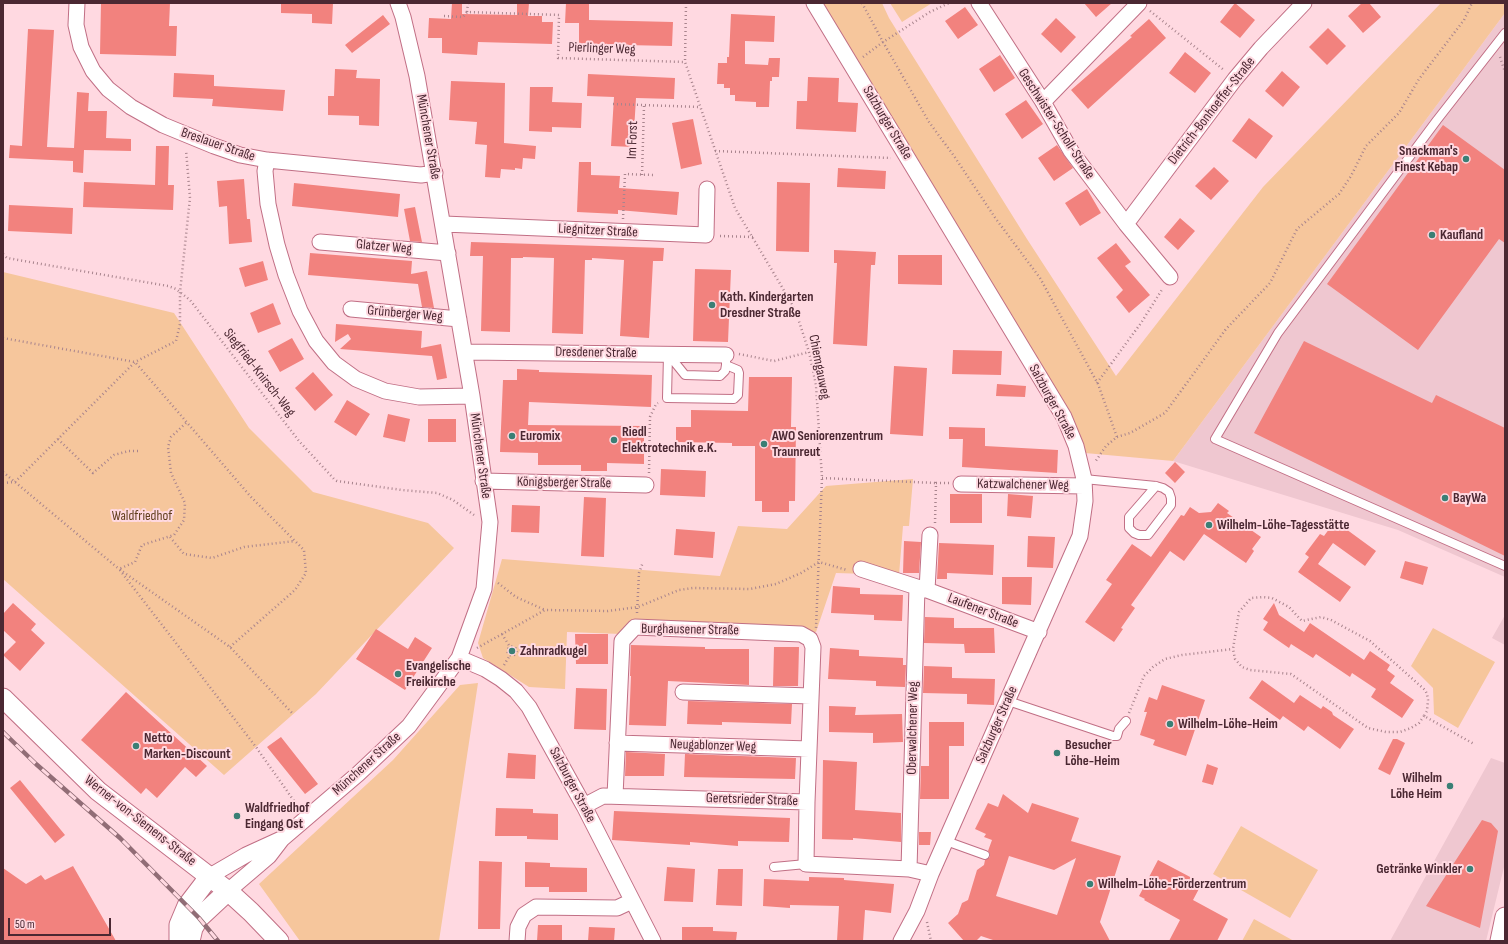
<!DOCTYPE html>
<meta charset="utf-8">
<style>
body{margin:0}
#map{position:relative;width:1508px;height:944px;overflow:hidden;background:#ffd9e1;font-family:"Sofia Sans Condensed",sans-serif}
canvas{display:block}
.frame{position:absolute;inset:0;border:4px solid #4b2832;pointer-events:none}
.scale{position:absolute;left:8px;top:918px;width:103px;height:18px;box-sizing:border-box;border:2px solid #4b2832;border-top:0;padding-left:5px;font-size:12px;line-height:14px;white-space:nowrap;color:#4b2832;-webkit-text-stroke:3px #ffd9e1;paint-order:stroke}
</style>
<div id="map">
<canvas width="1508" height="944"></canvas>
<div class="frame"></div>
<div class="scale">50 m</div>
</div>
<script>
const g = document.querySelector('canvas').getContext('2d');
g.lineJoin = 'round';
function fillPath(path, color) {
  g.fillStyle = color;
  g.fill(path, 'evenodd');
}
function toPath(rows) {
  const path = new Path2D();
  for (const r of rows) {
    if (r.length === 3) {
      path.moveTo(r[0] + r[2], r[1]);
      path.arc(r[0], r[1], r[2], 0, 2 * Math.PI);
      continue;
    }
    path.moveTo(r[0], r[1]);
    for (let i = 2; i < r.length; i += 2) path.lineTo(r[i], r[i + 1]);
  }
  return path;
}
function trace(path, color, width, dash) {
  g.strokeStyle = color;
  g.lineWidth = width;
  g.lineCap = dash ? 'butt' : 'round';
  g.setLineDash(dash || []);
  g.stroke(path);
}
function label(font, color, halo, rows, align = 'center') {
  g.font = font + ' "Sofia Sans Condensed",sans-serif';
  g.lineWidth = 4;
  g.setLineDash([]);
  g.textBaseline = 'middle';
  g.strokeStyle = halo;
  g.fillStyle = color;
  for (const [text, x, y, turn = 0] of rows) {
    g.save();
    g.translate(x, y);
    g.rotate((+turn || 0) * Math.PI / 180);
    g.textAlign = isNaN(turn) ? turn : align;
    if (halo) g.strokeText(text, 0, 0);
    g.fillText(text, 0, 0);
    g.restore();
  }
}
fillPath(toPath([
 [1505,13,1505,577,1398,530,1173,461],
 [1505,615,1505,645,1492,638],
 [1491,758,1505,763,1505,863,1486,941,1390,941]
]), '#efc7d0');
fillPath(toPath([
 [820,3,882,3,889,18,1027,239,1116,376,1263,187,1441,3,1505,3,1505,13,1173,461,1085,453,1072,416],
 [890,3,932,3,902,22],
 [3,272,174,313,249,428,313,492,428,523,454,548,316,694,224,775,3,579],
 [913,479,909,526,903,526,899,575,836,573,816,632,636,624,621,634,567,632,565,689,529,687,483,658,478,643,502,559,720,576,738,526,787,529,826,486],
 [1433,628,1495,662,1458,728,1434,714,1433,688,1411,666],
 [478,683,439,941,300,941,259,884,393,760,460,685],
 [1241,826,1318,870,1290,918,1213,874],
 [1254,919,1294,941,1242,941]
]), '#f6c69c');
fillPath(toPath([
 [101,3,170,3,169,26,177,26,176,56,100,54],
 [281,3,333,3,332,24,312,23,312,14,281,13],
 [452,3,462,3,462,14,517,15,517,3,529,3,528,16,542,16,542,22,553,22,552,44,478,42,477,55,442,53,442,38,428,38,429,18,451,19],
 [566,3,589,3,589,20,673,22,672,46,579,44,579,23,565,23],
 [1084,3,1112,3,1096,17],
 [1235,3,1255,20,1240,38,1220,22],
 [1362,3,1369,3,1381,17,1363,33,1348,16],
 [965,7,978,25,958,39,945,21],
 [731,14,775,16,774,42,745,41,745,64,768,65,769,58,780,58,779,77,772,77,772,81,770,81,769,107,756,107,756,102,735,101,735,95,730,95,730,88,724,88,724,84,717,84,718,63,727,63,727,57,729,57],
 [383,15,390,24,352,53,345,45],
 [1056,18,1076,37,1061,53,1041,34],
 [1149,19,1166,38,1088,109,1071,90,1132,37,1130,36],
 [1328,28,1346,46,1327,65,1309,47],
 [28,29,54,30,47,147,74,148,77,92,89,93,88,111,107,111,106,138,131,139,131,151,84,150,83,173,73,172,73,161,9,158,10,145,22,146],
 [1185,52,1211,73,1195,93,1169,73],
 [1000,55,1015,78,994,92,979,69],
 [335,69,357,70,356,78,380,79,379,126,359,125,359,116,328,115,328,96,334,96],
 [1282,71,1300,87,1283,107,1265,91],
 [174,73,214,75,214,86,285,90,283,111,212,106,213,99,173,97],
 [588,74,675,78,674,99,636,98,633,147,611,146,614,97,587,96],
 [808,77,839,78,838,102,858,103,856,132,796,129,797,101,807,101],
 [451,81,505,83,504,143,536,146,535,159,523,158,522,169,515,168,515,170,501,169,500,178,485,177,487,145,475,144,477,122,449,120],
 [530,87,553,87,552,102,582,103,581,128,552,127,552,132,529,131],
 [1026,100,1043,124,1022,139,1005,114],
 [1249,118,1273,136,1256,159,1232,141],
 [693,119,702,164,681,169,672,123],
 [1443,125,1505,170,1505,243,1499,239,1418,350,1327,284],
 [1057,145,1073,168,1054,181,1038,158],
 [156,146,169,146,168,185,174,185,173,210,83,207,84,182,155,185],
 [579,162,591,162,591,175,620,176,619,188,679,192,677,215,618,210,618,214,577,212],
 [1214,167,1229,181,1211,200,1195,186],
 [838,168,886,171,885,189,837,187],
 [244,179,247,219,250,219,252,242,229,244,227,206,219,207,217,181],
 [777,182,810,183,809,252,776,251],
 [294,183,400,194,398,217,292,206],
 [1087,189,1101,213,1080,226,1065,203],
 [9,205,73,208,72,234,8,231],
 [415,207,422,242,410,241,404,209],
 [1180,218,1195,231,1178,250,1164,237],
 [471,242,664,248,663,261,653,261,649,338,620,336,624,260,592,258,592,260,585,260,583,334,552,333,554,258,523,257,523,258,511,258,510,332,481,331,483,256,470,256],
 [1116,243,1131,262,1125,266,1150,295,1129,313,1116,297,1123,290,1097,258],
 [834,250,876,252,875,265,871,265,867,346,833,344,837,263,834,263],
 [310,253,412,261,411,274,427,271,434,308,422,307,418,284,308,275],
 [898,255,942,255,942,285,898,284],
 [263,261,268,280,245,287,239,268],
 [695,269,731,270,728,342,693,341],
 [273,303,281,324,258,333,250,313],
 [336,324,422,331,421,348,441,344,447,378,437,380,432,356,340,349,351,339,348,334,335,342],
 [292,338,304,359,280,372,268,351],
 [1304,341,1432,403,1436,395,1505,428,1505,556,1254,433],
 [953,350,1002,351,1001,375,952,374],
 [894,366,927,368,923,436,890,434],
 [517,369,539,370,539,372,652,375,651,407,529,402,528,425,644,426,644,464,607,463,607,471,581,471,581,465,538,465,538,453,500,452,503,380,517,380],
 [313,372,333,395,315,411,295,388],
 [749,377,792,377,791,427,796,427,795,501,789,501,789,512,762,512,762,501,755,501,755,446,732,446,732,443,676,442,676,427,691,427,691,410,748,411],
 [997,384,1026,386,1025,397,996,396],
 [347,400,370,414,356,436,334,422],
 [388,414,410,419,405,442,383,437],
 [428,419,456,419,456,442,428,442],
 [949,427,985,428,985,446,1058,450,1057,473,962,467,963,439,949,439],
 [1175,462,1185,472,1175,483,1165,473],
 [661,469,706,471,705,497,660,495],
 [950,494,982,494,982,523,950,523],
 [1008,494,1033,496,1031,518,1007,516],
 [584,497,606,498,604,557,581,556],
 [1218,503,1229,511,1227,513,1261,537,1252,549,1254,551,1246,563,1204,534,1184,561,1170,551,1131,605,1135,608,1121,628,1123,629,1114,642,1085,622,1112,584,1106,580,1132,544,1151,557,1181,515,1184,516,1190,507,1199,513,1211,512],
 [512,505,540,506,539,533,511,532],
 [1335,521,1376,551,1365,566,1333,543,1318,564,1351,587,1340,602,1298,572,1309,557,1305,554,1320,534,1324,536],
 [676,529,715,532,713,558,674,555],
 [1028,536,1055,537,1053,568,1027,567],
 [904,541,921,542,919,573,903,573],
 [939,543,994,545,993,575,947,573,947,579,937,579],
 [1405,561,1428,567,1423,585,1400,578],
 [1002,577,1032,577,1031,605,1002,604],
 [833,586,860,588,860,594,903,595,902,621,874,620,874,615,831,613],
 [13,603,36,624,31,630,45,643,20,671,3,655,16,642,3,630,3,614],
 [1274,603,1279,615,1304,632,1310,623,1364,660,1370,651,1390,665,1387,670,1395,676,1390,683,1414,700,1402,718,1371,697,1376,689,1352,673,1350,677,1316,654,1313,658,1291,644,1289,648,1263,630,1268,622,1263,619],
 [925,617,954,618,954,628,994,628,995,653,965,653,964,644,924,643],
 [376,629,408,649,415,637,432,648,405,690,356,659],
 [575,634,608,634,608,664,576,664],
 [631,645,705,647,705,649,749,649,749,685,668,681,666,726,629,725,631,676,630,676],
 [774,647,799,647,798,686,773,686],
 [830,648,859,650,859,656,903,658,903,665,906,665,905,687,876,686,876,681,828,679],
 [924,666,952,667,952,678,995,679,994,705,967,704,967,694,923,693],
 [1262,680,1294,703,1300,695,1321,709,1323,706,1332,712,1333,715,1354,729,1340,749,1308,726,1304,731,1283,716,1280,720,1249,698],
 [1162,685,1205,700,1186,756,1153,745,1155,740,1140,735,1147,712,1144,712,1149,697,1157,700],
 [576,688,607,689,606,730,574,729],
 [126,692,207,766,196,777,185,767,157,798,146,788,141,794,81,740],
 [688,701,792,704,791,724,722,722,722,725,687,724],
 [829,706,856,707,855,715,902,714,903,742,873,743,873,733,829,732],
 [929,722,964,722,964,746,949,746,949,799,920,799,921,766,929,766],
 [281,737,318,784,305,794,267,747],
 [1393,739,1397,739,1405,743,1390,775,1378,769],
 [626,752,665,754,664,776,625,776],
 [508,753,536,755,535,779,506,778],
 [685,754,796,758,795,779,684,777],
 [823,760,857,762,855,810,901,813,901,842,853,838,853,840,822,839],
 [1207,764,1218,768,1213,785,1202,782],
 [20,780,65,835,55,843,10,788],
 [1003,794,1028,813,1032,803,1079,818,1071,841,1121,856,1100,922,1110,941,996,941,981,936,976,941,964,941,948,923,958,914,962,903,968,900,977,870,984,865,985,860,990,857,990,854,988,851,992,840,984,837,986,834,975,829,988,803,998,807],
 [1009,856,1054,870,1076,858,1057,915,996,896],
 [496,808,533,809,533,813,558,814,558,840,527,839,527,836,495,836],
 [614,811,790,818,789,842,738,841,738,846,690,842,690,845,612,840],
 [1482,820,1491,823,1498,831,1480,928,1426,906],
 [919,832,931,832,930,845,919,845],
 [1158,860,1192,878,1191,880,1201,885,1193,900,1228,919,1217,941,1169,941,1180,920,1144,900,1145,899,1139,896],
 [479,861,502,862,500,929,478,929],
 [525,862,550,863,550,867,587,868,587,892,549,892,549,887,525,887],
 [73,866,116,941,3,941,3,868,26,884,41,875,45,880],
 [667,867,695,869,693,902,664,901],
 [718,869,743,869,742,906,716,905],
 [809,877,844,878,844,880,894,884,891,913,865,910,863,941,837,941,839,906,790,905,790,908,763,906,764,879,809,881],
 [538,925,562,925,562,941,537,941],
 [589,927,615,928,614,941,588,941],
 [682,927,713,927,713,931,737,932,736,941,682,941]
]), '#f2827e');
const service = toPath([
 [1505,33,1437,120,1278,333,1215,439,1505,566],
 [668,354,667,398,734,399,738,395,739,373,738,370,726,365,726,355],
 [668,354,685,375,720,376,725,371,726,365],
 [1084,479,1156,486,1163,488,1169,492,1171,498,1171,505,1148,535,1139,535,1134,533,1129,528,1129,517,1156,486],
 [1008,701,1113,736,1117,736,1119,729,1126,721],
 [946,841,985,855],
 [774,867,806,864]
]);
const minor = toPath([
 [77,3,76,25,81,47,93,71,108,89,131,107,163,125,214,146,240,155,267,160,421,175,435,173],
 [814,3,1064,417,1076,446,1084,479,1085,501,1080,536,931,874,917,911,901,941],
 [979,3,1043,102,1071,151,1126,224,1170,277],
 [1043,102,1139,3],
 [267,160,265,171,268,204,277,245,286,275,300,311,316,341,334,363,356,379,385,391,419,397,472,396],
 [444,224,706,235,707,189],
 [1126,224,1235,79,1261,48,1304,3],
 [320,242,448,253],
 [351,309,459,319],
 [466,352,726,355],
 [483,481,646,485],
 [961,484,1084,486],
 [930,535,927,590,1039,632],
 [861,569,926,590],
 [459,658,485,669,501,679,516,691,529,707,584,806,653,941],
 [683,692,811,696],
 [617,743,809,749],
 [615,796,622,641,635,627,801,634,810,639,813,647,807,802],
 [584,806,603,796,807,802,806,864,909,869,931,874],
 [909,869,917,587],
 [210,876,246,855,281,839],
 [228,891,269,856,282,839,358,774,409,726,459,658,484,589,490,522,472,396,417,76,403,17,398,3],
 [517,941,518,927,524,915,536,907,617,908,632,901]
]);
const tertiary = toPath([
 [3,698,98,791,228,891,251,912,279,941],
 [179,941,179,925,187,906,210,876],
 [190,941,193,928,199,918,228,891],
 [1500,941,1505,917]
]);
trace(service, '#c16f85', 10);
trace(minor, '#c16f85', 17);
trace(tertiary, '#c16f85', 21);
trace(toPath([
 [468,3,467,12,559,15,558,58,685,62],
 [686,3,685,62,735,208,795,309,809,352,816,385,822,478,816,628],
 [862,3,883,42,929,122,954,156,996,219,1040,278,1098,384,1117,437,1106,446,1095,462],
 [1150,11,1224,70],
 [444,16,463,17,467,12],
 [863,57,883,42,930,12,949,3],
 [1500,57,1505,72],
 [613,104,700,107],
 [715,151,891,158],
 [642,175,644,106],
 [623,219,625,174,654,175],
 [720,236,753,237],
 [3,254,7,258,24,261,168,286,176,289,190,300,299,441,334,479,337,481,402,490,437,493,453,500,474,515],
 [3,338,135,362,251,497,304,550,306,573,295,590,230,647],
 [739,354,774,361,809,352],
 [1097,383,1141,323,1163,288],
 [186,423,171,437,168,447,171,473,185,503,184,520,174,535,142,545,135,562,119,569,256,747,299,808],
 [1117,437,1130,433,1165,413,1226,329,1270,283,1297,229,1339,194,1351,176,1366,146,1399,113,1419,79,1464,20,1472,3],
 [58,439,93,473,114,455,129,451,138,451],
 [3,472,119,569,230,647,293,714],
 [649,473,650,417,656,404,658,403],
 [822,478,936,483],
 [3,483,15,482,135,362,176,341,180,324,180,292,190,198,186,150],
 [935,523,936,483,949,483],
 [170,537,184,554,212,558,244,547,295,541],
 [498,583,516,597,545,610],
 [637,613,639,573,643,562],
 [502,634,510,647],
 [512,651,4.5],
 [477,648,545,610,608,611,638,607,679,590,693,588,750,589,776,584,801,573,819,562,847,570],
 [504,665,510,655],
 [1129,713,1144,676,1153,667,1165,659,1182,655,1233,649],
 [1424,716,1419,723,1411,728,1400,732,1386,732,1368,728,1291,674,1250,670,1242,667,1235,659,1233,649,1239,612,1251,598,1263,597,1272,598,1289,607,1302,621,1321,617,1331,620,1370,641,1425,690,1427,694,1428,700,1427,711,1424,716,1474,744],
 [927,922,931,941]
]), '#a8848d', 2.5, [1, 3]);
trace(service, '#fff', 8);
trace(minor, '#fff', 15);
trace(tertiary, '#fff', 19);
const rail = toPath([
 [3,732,36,764,120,838,199,918,218,941]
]);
trace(rail, '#916d76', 4.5);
trace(rail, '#ffd9e1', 3, [9]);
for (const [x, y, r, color] of [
 [1466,159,4,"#3a7f75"],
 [1432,235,4,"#3a7f75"],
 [712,305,4,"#3a7f75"],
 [512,436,4,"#3a7f75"],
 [614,440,4,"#3a7f75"],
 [764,444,4,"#3a7f75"],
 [1445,498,4,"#3a7f75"],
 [1209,525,4,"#3a7f75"],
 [512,651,4,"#3a7f75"],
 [398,674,4,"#3a7f75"],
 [1170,724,4,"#3a7f75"],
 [136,746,4,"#3a7f75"],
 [1057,753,4,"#3a7f75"],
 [1450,786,4,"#3a7f75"],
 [237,816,4,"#3a7f75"],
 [1470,869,4,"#3a7f75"],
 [1090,884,4,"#3a7f75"]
]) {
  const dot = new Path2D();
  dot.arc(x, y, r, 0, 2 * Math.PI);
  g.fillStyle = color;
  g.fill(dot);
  trace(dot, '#ffd9e1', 1.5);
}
label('14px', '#4b2832', '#ffd9e1', [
 ["Pierlinger Weg",602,49,2],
 ["Dietrich-Bonhoeffer-Straße",1212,111,-52],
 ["Salzburger Straße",887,123,59],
 ["Geschwister-Scholl-Straße",1056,124,57],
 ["Münchener Straße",428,137,80],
 ["Im Forst",633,140,-88],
 ["Breslauer Straße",218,145,19],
 ["Liegnitzer Straße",598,231,3],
 ["Glatzer Weg",384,247,5],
 ["Grünberger Weg",405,314,5],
 ["Dresdener Straße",596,353,1],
 ["Chiemgauweg",819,367,79],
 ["Siegfried-Knirsch-Weg",259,373,52],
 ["Salzburger Straße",1052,402,61],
 ["Münchener Straße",480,456,82],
 ["Königsberger Straße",564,483,1],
 ["Katzwalchener Weg",1023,485,1],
 ["Laufener Straße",983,611,21],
 ["Burghausener Straße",690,630,1],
 ["Salzburger Straße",997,725,-66],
 ["Oberwalchener Weg",913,728,-89],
 ["Neugablonzer Weg",713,746,2],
 ["Münchener Straße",367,764,-42],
 ["Salzburger Straße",572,785,62],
 ["Geretsrieder Straße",752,800,2],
 ["Werner-von-Siemens-Straße",140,821,38]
]);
label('bold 14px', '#4b2832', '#ffd9e1', [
 ["Snackman's",1458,151,"right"],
 ["Finest Kebap",1458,167,"right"],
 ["Kaufland",1440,235],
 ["Kath. Kindergarten",720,297],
 ["Dresdner Straße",720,313],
 ["Riedl",622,432],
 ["Elektrotechnik e.K.",622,448],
 ["Euromix",520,436],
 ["AWO Seniorenzentrum",772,436],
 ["Traunreut",772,452],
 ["BayWa",1453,498],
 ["Wilhelm-Löhe-Tagesstätte",1217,525],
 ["Zahnradkugel",520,651],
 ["Evangelische",406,666],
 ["Freikirche",406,682],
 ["Wilhelm-Löhe-Heim",1178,724],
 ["Netto",144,738],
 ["Marken-Discount",144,754],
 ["Besucher",1065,745],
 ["Löhe-Heim",1065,761],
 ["Wilhelm",1442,778,"right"],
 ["Löhe Heim",1442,794,"right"],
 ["Waldfriedhof",245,808],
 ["Eingang Ost",245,824],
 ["Getränke Winkler",1462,869,"right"],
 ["Wilhelm-Löhe-Förderzentrum",1098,884]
], 'left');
label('14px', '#603e1c', '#ffd9e1', [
 ["Waldfriedhof",142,516]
]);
</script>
